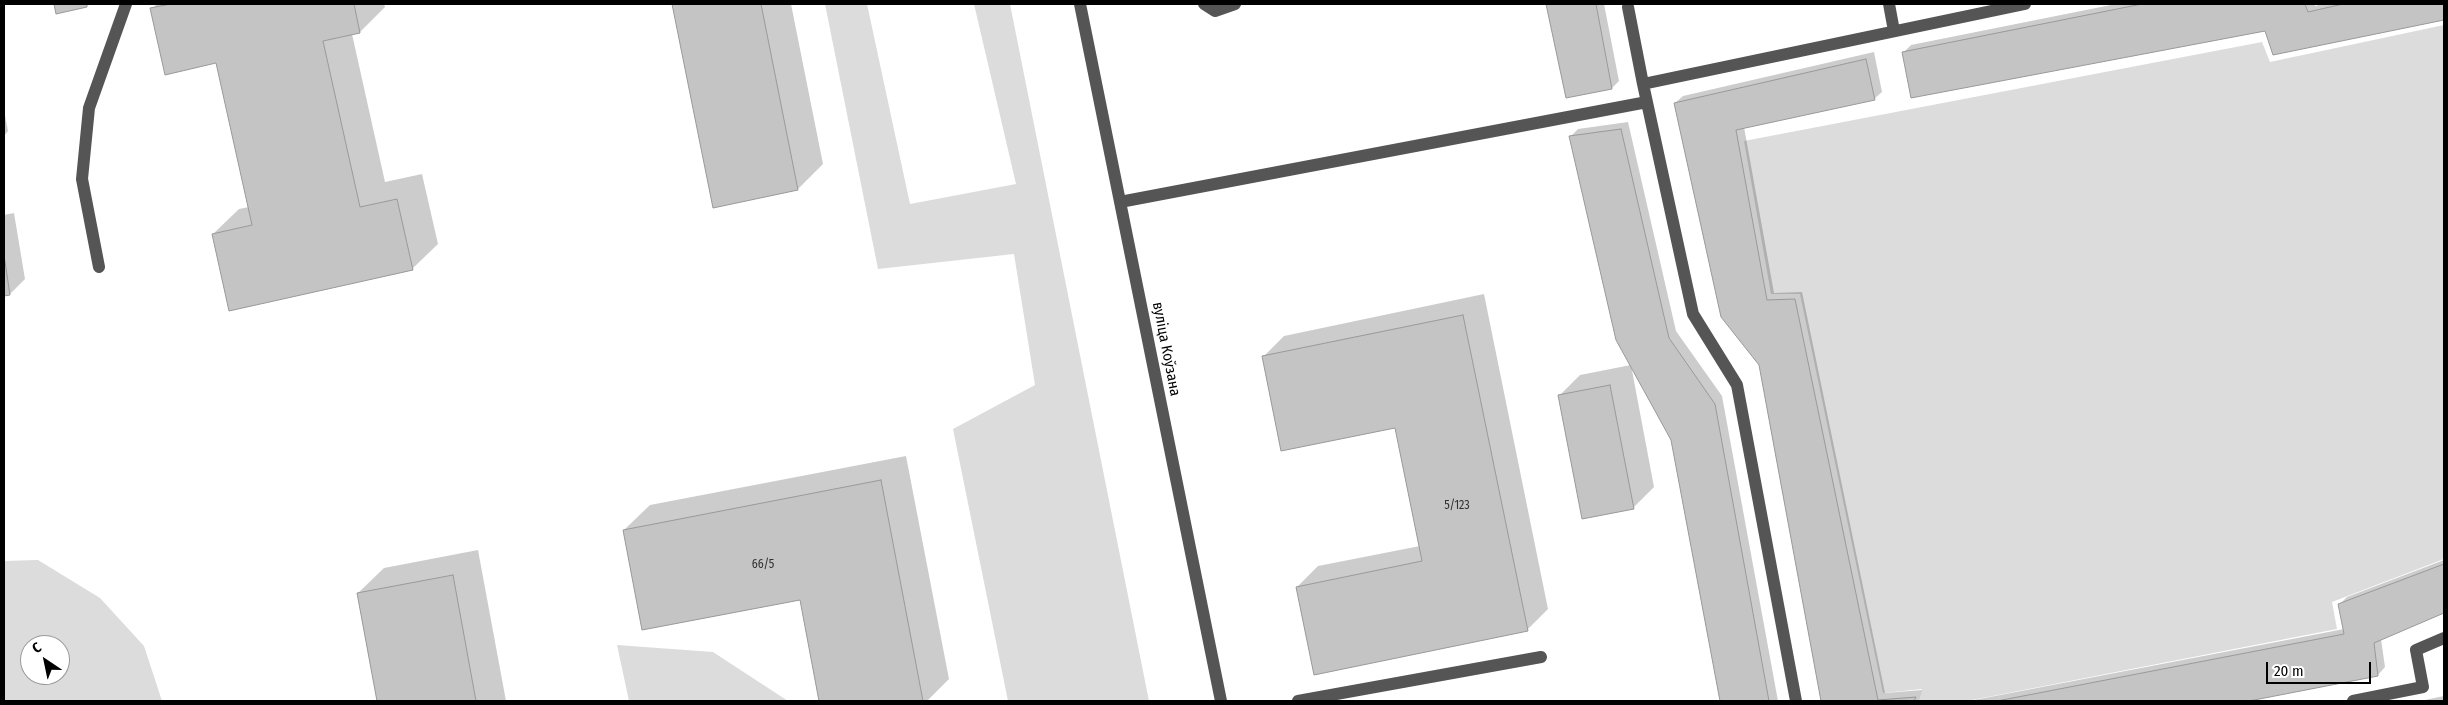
<!DOCTYPE html>
<meta charset="utf-8">
<style>
body{margin:0}
#map{position:relative;width:2448px;height:705px;overflow:hidden;background:#fff;font-family:"Fira Sans Condensed",sans-serif}
canvas{display:block}
.frame{position:absolute;inset:0;border:5px solid #000;pointer-events:none}
.north{position:absolute;left:20px;top:635px;width:50px;height:50px;box-sizing:border-box;background:#fff;border:1px solid #999;border-radius:50%;rotate:326deg;font-size:14px;font-weight:700;line-height:20px;text-align:center;color:#000}
.north::after{content:'';display:block;margin:auto;width:18px;height:22px;background:#000;clip-path:polygon(50% 0,100% 100%,50% 72%,0 100%)}
.scale{position:absolute;left:2266px;top:662px;width:105px;height:22px;box-sizing:border-box;border:2px solid #000;border-top:0;padding-left:6px;font-size:15px;line-height:18px;white-space:nowrap;color:#000;-webkit-text-stroke:4px #fff;paint-order:stroke}
</style>
<div id="map">
<canvas width="2448" height="705"></canvas>
<div class="frame"></div>
<div class="north">С</div>
<div class="scale">20 m</div>
</div>
<script>
const g = document.querySelector('canvas').getContext('2d');
g.lineJoin = 'round';
function fillPath(path, color) {
  g.fillStyle = color;
  g.fill(path, 'evenodd');
}
function toPath(rows) {
  const path = new Path2D();
  for (const r of rows) {
    path.moveTo(r[0], r[1]);
    for (let i = 2; i < r.length; i += 2) path.lineTo(r[i], r[i + 1]);
  }
  return path;
}
function trace(path, color, width, dash) {
  g.strokeStyle = color;
  g.lineWidth = width;
  g.lineCap = dash ? 'butt' : 'round';
  g.setLineDash(dash || []);
  g.stroke(path);
}
function label(font, color, halo, rows, align = 'center') {
  g.font = font + ' "Fira Sans Condensed",sans-serif';
  g.lineWidth = 4;
  g.setLineDash([]);
  g.textBaseline = 'middle';
  g.strokeStyle = halo;
  g.fillStyle = color;
  for (const [text, x, y, turn = 0] of rows) {
    g.save();
    g.translate(x, y);
    g.rotate((+turn || 0) * Math.PI / 180);
    g.textAlign = isNaN(turn) ? turn : align;
    if (halo) g.strokeText(text, 0, 0);
    g.fillText(text, 0, 0);
    g.restore();
  }
}
fillPath(toPath([
 [825,4,867,4,910,204,1016,184,974,4,1010,4,1149,701,1008,701,953,429,1035,385,1014,254,878,269],
 [2444,25,2444,559,2332,602,2337,629,1967,701,1919,701,1922,689,1883,693,1800,294,1771,294,1744,141,2262,42,2270,62],
 [38,560,100,598,144,646,162,701,4,701,4,561],
 [30,645,60,645,60,675,30,675],
 [617,645,713,652,788,701,629,701]
]), '#dcdcdc');
fillPath(toPath([
 [157,4,384,4,385,7,360,32,352,34,385,182,422,174,438,244,412,269,213,234,239,209,249,207,217,61,152,9],
 [674,4,791,4,823,164,798,189,714,206],
 [1548,4,1604,4,1619,81,1612,88,1567,97],
 [2116,4,2315,4,2315,6,2323,4,2444,4,2444,18,2274,54,2266,30,1903,53,1911,45],
 [1874,52,1882,92,1874,99,1744,127,1774,293,1802,292,1885,693,1922,690,1919,701,1822,701,1760,364,1675,103,1683,96],
 [4,110,8,131,4,136],
 [1628,122,1676,331,1722,396,1778,701,1721,701,1672,439,1631,365,1654,487,1633,508,1559,396,1580,375,1631,365,1571,136,1578,129],
 [14,213,25,279,10,294,4,295,4,215],
 [1484,294,1548,609,1527,630,1297,587,1318,566,1420,546,1396,427,1263,357,1284,336],
 [906,456,949,679,927,701,821,701,801,598,624,530,650,505],
 [478,550,506,701,378,701,358,593,384,568],
 [2444,560,2444,612,2381,639,2385,667,2378,675,2242,701,1969,701,2344,629,2339,605,2347,597],
 [2444,696,2444,701,2420,701]
]), '#0003');
const building = toPath([
 [54,4,87,4,87,7,56,14,54,4],
 [171,4,354,4,360,33,323,41,360,207,397,199,413,270,229,311,212,234,252,225,216,63,165,75,150,8,171,4],
 [672,4,761,4,798,190,713,208,672,4],
 [1546,4,1596,4,1612,89,1566,98,1546,4],
 [2142,4,2305,4,2308,12,2343,4,2444,4,2444,20,2273,55,2265,31,1911,98,1902,52,2142,4],
 [1866,59,1875,100,1736,130,1767,300,1795,299,1878,700,1916,697,1914,701,1821,701,1759,365,1721,317,1674,103,1866,59],
 [1621,129,1669,338,1715,404,1769,701,1720,701,1671,440,1616,340,1569,136,1621,129],
 [4,255,10,295,4,296,4,255],
 [1463,315,1528,631,1314,675,1296,587,1422,561,1395,428,1281,451,1262,356,1463,315],
 [1610,385,1634,509,1582,519,1558,395,1610,385],
 [881,480,923,701,819,701,800,600,642,630,623,530,881,480],
 [2444,564,2444,613,2374,643,2378,676,2249,701,1997,701,2344,634,2338,604,2444,564],
 [453,575,476,701,377,701,357,593,453,575]
]);
fillPath(building, '#c4c4c4');
trace(building, '#999', 1);
trace(toPath([
 [1080,4,1221,701],
 [1204,4,1215,11,1235,4],
 [1889,4,1894,31],
 [1628,7,1643,84],
 [1120,202,1647,102],
 [99,267,82,179,89,108,126,4],
 [1298,701,1541,657],
 [1796,701,1737,385,1693,314,1643,84,2025,4],
 [2353,701,2423,687,2416,650,2444,638]
]), '#555', 12);
label('12px', '#313131', null, [
 ["5/123",1457,506],
 ["66/5",763,565]
]);
label('15px', '#000', '#fff', [
 ["вуліца Коўзана",1166,349,79]
]);
</script>
